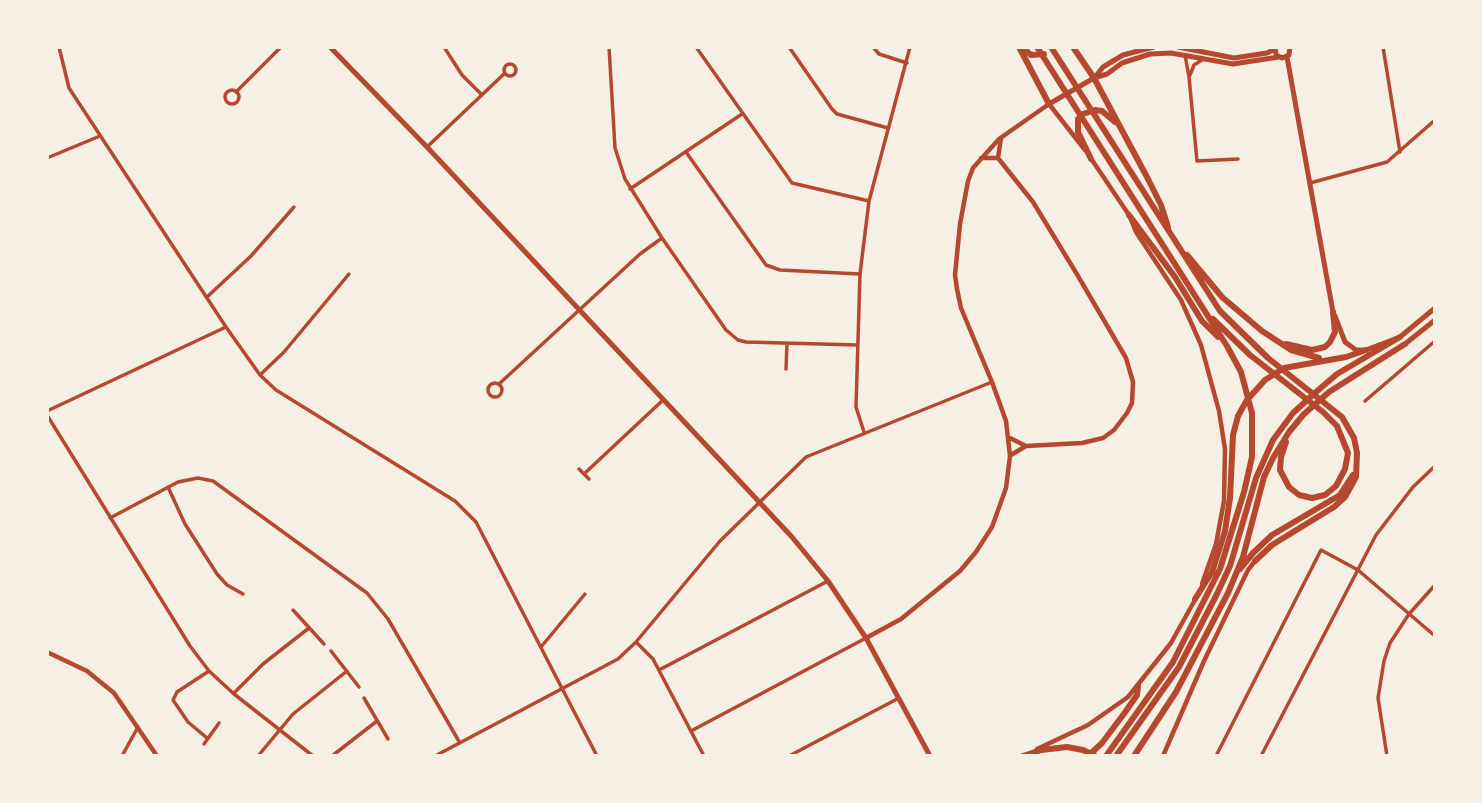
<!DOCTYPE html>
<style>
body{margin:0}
#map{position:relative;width:1482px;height:803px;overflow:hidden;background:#f6efe4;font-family:Inter,sans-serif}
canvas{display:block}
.frame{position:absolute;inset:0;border:49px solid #f6efe4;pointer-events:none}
</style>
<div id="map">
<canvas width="1482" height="803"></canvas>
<div class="frame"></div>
</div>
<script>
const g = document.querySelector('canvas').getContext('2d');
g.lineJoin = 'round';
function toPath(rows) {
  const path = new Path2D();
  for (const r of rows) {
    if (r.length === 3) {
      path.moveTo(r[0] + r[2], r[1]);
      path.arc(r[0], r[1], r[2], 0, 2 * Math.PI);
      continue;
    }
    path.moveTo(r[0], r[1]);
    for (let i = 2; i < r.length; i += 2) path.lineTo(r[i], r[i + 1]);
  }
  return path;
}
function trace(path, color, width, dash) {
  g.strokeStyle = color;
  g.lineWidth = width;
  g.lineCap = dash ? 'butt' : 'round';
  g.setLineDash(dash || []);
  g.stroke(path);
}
trace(toPath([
 [59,47,69,88,226,327,260,375,276,390,455,501,476,522,597,756],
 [444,47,462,75,482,95],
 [609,47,615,148,625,179,662,238,726,330,738,340,746,342,858,345],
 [696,47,792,183,869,201],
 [789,47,832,109,837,114,888,128],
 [873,47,879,54,907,63],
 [1383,47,1400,152],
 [1185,55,1189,77,1197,161,1238,159],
 [510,70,6],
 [1190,75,1194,65,1202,60],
 [232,97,7],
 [236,92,281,47],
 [427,147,505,73],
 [686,152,766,265,780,270,860,274],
 [47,158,100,136],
 [1310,183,1387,162,1435,120],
 [630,189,742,114],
 [207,297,251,256,294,207],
 [786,369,787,344],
 [260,375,284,352,349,274],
 [495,390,7],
 [499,384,640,254,662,238],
 [1365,401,1435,341],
 [47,411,226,327],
 [47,415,190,646,209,671,234,694,313,756],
 [864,432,856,407,860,274,869,201,910,47],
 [579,469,589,479],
 [584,474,663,400],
 [168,487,185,524,217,574,227,585,243,594],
 [110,518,178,482,198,478,213,481,367,593,388,619,460,743],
 [293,610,324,644],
 [636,642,653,659,704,756],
 [541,647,585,594],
 [331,651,359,687],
 [659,670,828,581],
 [234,693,263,664,309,628],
 [364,698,388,739],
 [691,731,866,638],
 [207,738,188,722,173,700,177,692,209,671],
 [204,744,219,723],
 [122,756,138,727],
 [258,756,293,714,347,671],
 [332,756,377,721],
 [435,756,618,659,636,642,720,541,806,457,992,382],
 [789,756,899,698],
 [1216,756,1321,550,1358,570,1435,636],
 [1261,756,1376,535,1413,487,1435,466],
 [1387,756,1378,698,1384,661,1390,643,1409,614,1435,585]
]), '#b5482f', 3.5);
trace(toPath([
 [1001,138,998,158,1033,202,1078,276,1126,358,1133,382,1132,403,1127,413,1114,430,1103,438,1082,443,1026,446,1010,438],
 [1090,157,1129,215,1136,232,1181,300,1201,345,1219,411,1225,449,1224,501,1216,544,1202,584],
 [981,158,998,158],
 [1011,455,1026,446],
 [866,638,901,619,960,571,976,552,992,527,1006,488,1010,456,1006,421,992,382,961,308,957,289,955,275,960,224,968,181,973,168,999,139,1049,104,1085,150],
 [47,652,87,671,114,693,157,756],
 [1037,749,1088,725,1128,697,1171,643,1196,598],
 [1163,756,1204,661,1248,570,1255,561]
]), '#b5482f', 4.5);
trace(toPath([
 [1178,47,1234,58,1267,53,1275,49],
 [1275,47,1276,55,1282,58,1289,55,1290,47],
 [1287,57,1333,312],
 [1096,76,1103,67,1123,55,1154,47],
 [1049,104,1094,78,1107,74,1122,63,1150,54,1171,53,1233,64,1279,57]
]), '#b5482f', 5);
trace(toPath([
 [330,47,427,147,792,537,828,581,866,638,930,756],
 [1335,316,1345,342,1356,350,1366,350,1400,337,1435,308],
 [1405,344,1435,320]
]), '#b5482f', 5);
trace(toPath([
 [1019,47,1049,104],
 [1022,47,1031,55,1044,54],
 [1037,47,1227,346,1241,372,1252,413,1252,457,1244,492,1220,569,1173,662,1106,756],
 [1051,47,1220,311,1268,358,1342,417,1354,438,1357,453,1356,477,1345,497,1334,507,1272,545,1255,561],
 [1073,47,1094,78,1148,179,1161,205,1168,227],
 [1091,159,1078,132,1078,119,1083,114,1095,110,1102,111,1115,122],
 [1129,215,1175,277,1202,321,1218,337],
 [1187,255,1222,297,1262,331,1291,350,1319,358],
 [1213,319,1250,355,1323,412,1337,426,1348,453,1345,469,1336,486,1325,495,1312,498,1299,495,1289,487,1280,470,1281,457,1286,442],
 [1286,344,1312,350,1325,347,1330,342,1335,332,1333,312],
 [1240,569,1253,553,1272,535,1340,495,1353,475],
 [1195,599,1212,572,1225,531,1230,498,1233,435,1238,416,1247,400,1265,380,1284,368,1346,357,1366,350],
 [1023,756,1041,750,1067,747,1083,750,1095,756],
 [1088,756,1102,743,1126,711,1137,695,1138,686],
 [1116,756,1179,667,1216,596,1230,566,1256,478,1273,440,1293,413,1316,392,1337,374,1400,337],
 [1134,756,1176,692,1228,593,1243,557,1264,477,1273,458,1289,432,1304,414,1329,392,1405,344]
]), '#b5482f', 6);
</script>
